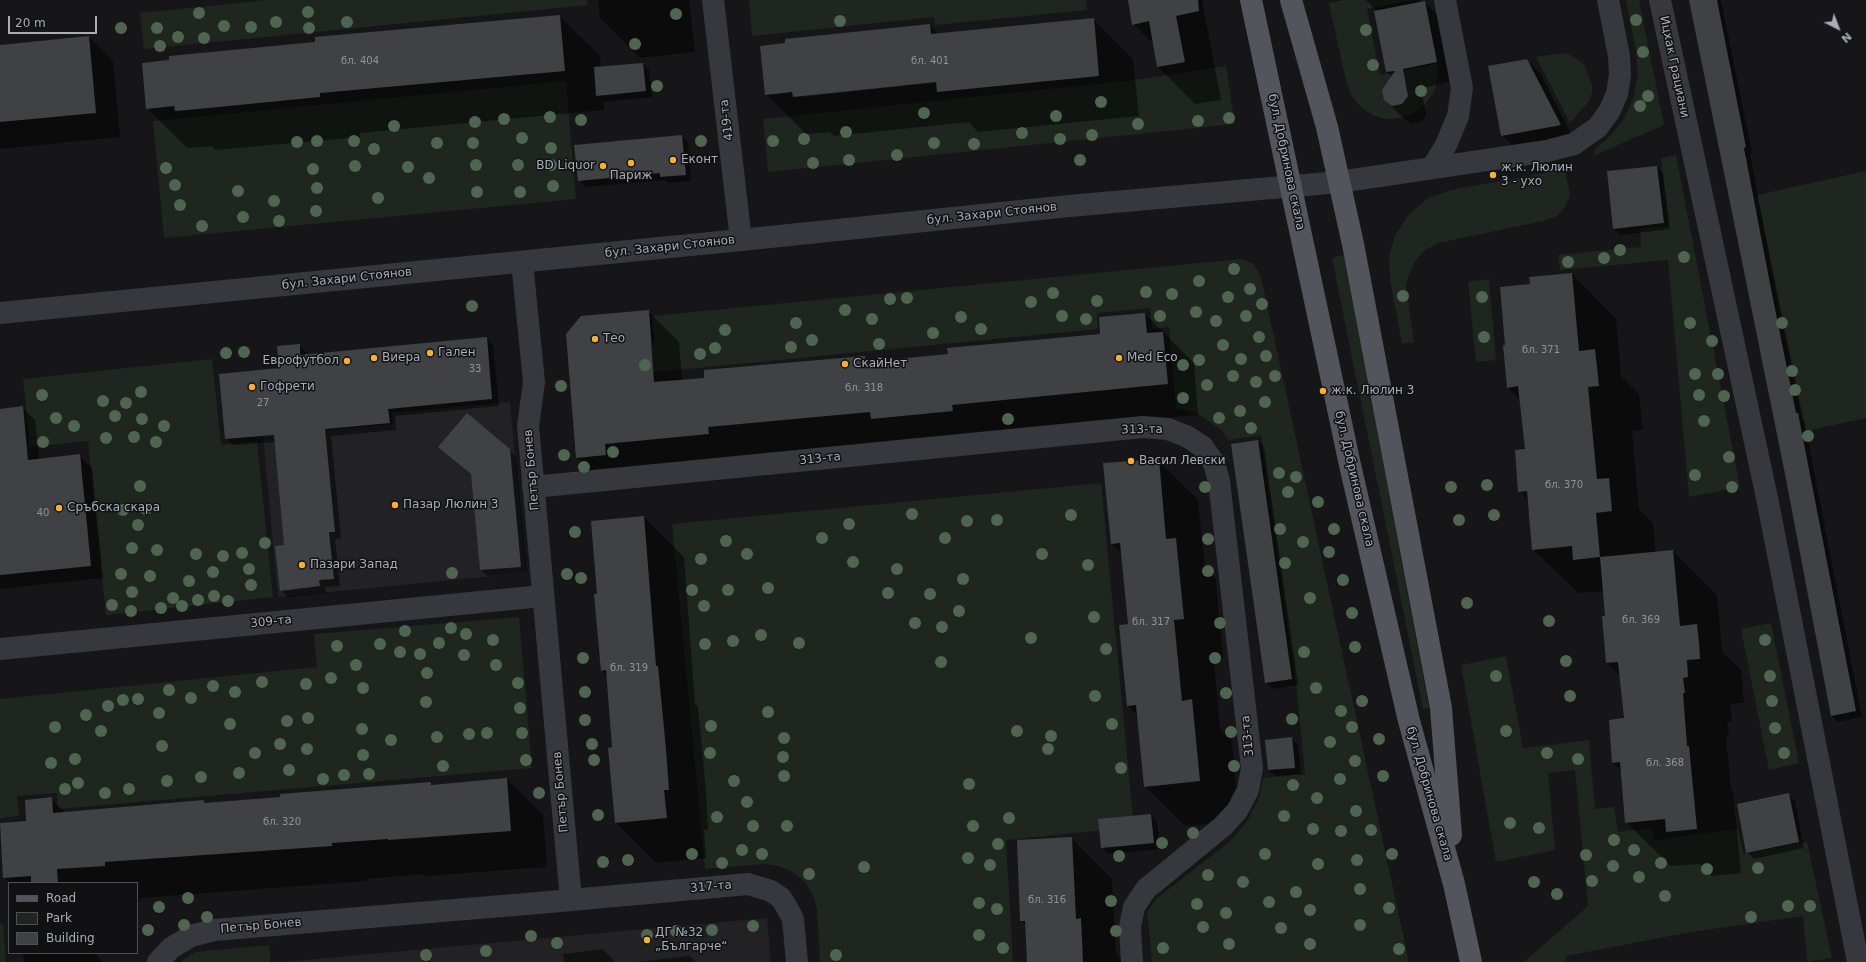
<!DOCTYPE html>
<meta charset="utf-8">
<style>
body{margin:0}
#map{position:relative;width:1866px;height:962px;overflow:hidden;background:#161618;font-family:"DejaVu Sans",sans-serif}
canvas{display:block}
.legend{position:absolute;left:8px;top:882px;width:130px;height:72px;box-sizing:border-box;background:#111113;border:1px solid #4d4f55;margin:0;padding:5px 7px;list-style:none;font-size:12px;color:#a8adb8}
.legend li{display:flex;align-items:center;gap:8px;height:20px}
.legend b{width:20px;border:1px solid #4d4f55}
.north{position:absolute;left:1818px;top:8px;width:40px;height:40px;-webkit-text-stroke:3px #111113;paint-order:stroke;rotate:138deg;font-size:11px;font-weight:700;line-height:16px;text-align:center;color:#a8adb8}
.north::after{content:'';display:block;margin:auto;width:14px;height:18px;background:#a8adb8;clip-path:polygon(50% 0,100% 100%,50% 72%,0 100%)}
.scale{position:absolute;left:8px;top:16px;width:89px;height:18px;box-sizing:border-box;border:2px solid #a8adb8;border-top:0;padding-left:5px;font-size:12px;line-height:14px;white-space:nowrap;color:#a8adb8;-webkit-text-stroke:3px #111113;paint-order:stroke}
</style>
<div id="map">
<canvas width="1866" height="962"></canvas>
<ul class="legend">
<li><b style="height:5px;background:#53555c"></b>Road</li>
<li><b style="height:11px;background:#1e261f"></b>Park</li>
<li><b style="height:11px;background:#404145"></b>Building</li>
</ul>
<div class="north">N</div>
<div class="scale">20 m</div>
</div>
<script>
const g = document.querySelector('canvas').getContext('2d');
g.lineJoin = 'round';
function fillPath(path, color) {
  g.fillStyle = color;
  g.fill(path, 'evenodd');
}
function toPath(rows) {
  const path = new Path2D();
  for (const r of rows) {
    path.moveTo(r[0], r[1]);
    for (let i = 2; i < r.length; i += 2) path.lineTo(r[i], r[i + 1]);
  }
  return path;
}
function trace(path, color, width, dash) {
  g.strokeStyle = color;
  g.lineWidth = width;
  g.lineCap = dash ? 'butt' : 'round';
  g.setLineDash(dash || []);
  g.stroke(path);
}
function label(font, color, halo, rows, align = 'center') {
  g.font = font + ' "DejaVu Sans",sans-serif';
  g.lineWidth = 3;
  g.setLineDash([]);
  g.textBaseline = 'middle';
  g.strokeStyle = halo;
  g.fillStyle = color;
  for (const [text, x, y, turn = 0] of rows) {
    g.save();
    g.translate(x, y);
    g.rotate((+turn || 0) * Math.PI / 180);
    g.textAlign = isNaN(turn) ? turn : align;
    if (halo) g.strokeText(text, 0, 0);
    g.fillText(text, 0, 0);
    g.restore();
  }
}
fillPath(toPath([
 [510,402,526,573,278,597,263,436,392,424,392,413],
 [767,918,771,962,283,962]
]), '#222225');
fillPath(toPath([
 [268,0,587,0,588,5,144,49,140,13],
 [749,0,1086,0,1087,10,935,25,934,17,752,36],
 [1344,0,1410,0,1367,9,1380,75,1437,64,1438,78,1434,92,1425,104,1414,113,1400,118,1385,119,1372,115,1360,106,1351,95,1346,81,1329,3],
 [1626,0,1639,0,1664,125,1595,155,1594,150,1611,135,1625,117,1634,96,1638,74,1636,51],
 [1565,53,1576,58,1585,66,1592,85,1592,93,1589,101,1570,123,1536,57],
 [1226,66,1235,124,768,172,763,119,1135,80],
 [566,81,576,199,164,238,153,121],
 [1676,155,1740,487,1689,497,1668,260,1560,270,1558,255,1641,247,1640,228,1668,226,1661,158],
 [1565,169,1570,195,1565,207,1557,216,1543,221,1438,243,1424,251,1415,262,1409,274,1406,286,1414,342,1402,344,1390,279,1389,255,1396,233,1410,213,1428,198,1451,190],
 [1866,171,1866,418,1806,431,1757,195],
 [1346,254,1364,360,1429,708,1423,709,1332,258],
 [1241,259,1254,264,1261,277,1409,962,1152,962,1147,912,1156,899,1229,842,1246,823,1259,798,1263,778,1305,774,1296,683,1261,435,1228,440,1221,430,1199,414,1176,408,1169,327,1152,329,1150,308,1097,313,1098,329,625,375,622,346,655,343,652,316],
 [1489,279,1496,360,1476,362,1468,282],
 [212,359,221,445,257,441,273,597,106,615,88,441,30,447,23,379],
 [1101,483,1134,827,1006,840,1013,962,820,962,817,910,813,895,805,882,793,872,779,866,764,864,705,869,672,524],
 [519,617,532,768,58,809,57,793,17,796,19,816,0,818,0,699,317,667,314,634],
 [1771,623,1799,763,1769,770,1741,629],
 [1506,656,1523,748,1589,740,1595,809,1614,807,1618,832,1652,828,1654,840,1738,829,1743,854,1807,842,1832,958,1807,962,1803,916,1691,932,1566,956,1567,962,1524,962,1588,906,1575,770,1548,773,1555,850,1496,862,1461,665],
 [0,924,3,924,6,962,0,962],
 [269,945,271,962,180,962,195,952]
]), '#1e261f');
fillPath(toPath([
 [598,0,689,0,695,52,640,58,600,18],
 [1129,0,1202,0,1221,100,1195,104,1158,67,1154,44,1133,24],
 [1366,0,1421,0,1421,2,1424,2,1443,20,1455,81,1421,88,1426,115,1421,122,1412,124,1404,119,1385,100,1392,77,1387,72,1375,9],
 [1690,0,1721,0,1752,153,1750,154,1777,296,1802,418,1804,420,1862,717,1838,722,1832,716,1785,469],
 [559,16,600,56,601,67,643,64,649,70,652,97,604,102,604,110,360,133,360,137,216,150,211,146,187,148,147,108,317,43],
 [1093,19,1133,59,1139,116,978,132,969,122,834,136,830,132,806,134,766,94,786,44,930,25,939,35],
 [941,80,941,82,801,97,801,95],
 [89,37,113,61,120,137,0,149,0,46],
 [1527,60,1540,73,1573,138,1515,148,1502,135],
 [682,136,688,142,691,181,668,183,665,180,585,187,579,181],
 [1657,167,1663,173,1670,229,1621,235,1614,229],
 [1572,274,1616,319,1621,376,1639,394,1643,430,1632,431,1639,509,1653,523,1656,553,1673,551,1717,595,1722,651,1741,670,1744,703,1730,704,1732,721,1727,722,1729,737,1726,737,1731,789,1733,792,1741,873,1712,876,1700,864,1671,866,1626,822,1622,771,1613,763,1610,721,1625,719,1621,677,1607,663,1606,617,1604,591,1578,593,1533,549,1529,501,1519,491,1526,450,1520,400,1507,387,1506,346,1531,285],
 [648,311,679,342,682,381,865,357,870,362,907,359,1101,335,1145,314,1194,363,1198,415,982,436,608,488,577,458],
 [486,338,493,345,499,406,395,416,396,430,331,436,341,538,335,539,340,586,325,587,326,593,288,597,281,590,285,546,275,442,233,445,226,439,299,345,306,352,306,355],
 [22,407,35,420,39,459,79,455,92,468,103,578,0,589,0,410],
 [1258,441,1264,447,1298,685,1273,689,1266,683,1232,445],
 [509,450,516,457,527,573,487,576,481,570],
 [1158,460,1198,500,1205,568,1216,579,1223,659,1214,660,1220,729,1232,741,1239,821,1185,826,1145,786,1138,716,1128,706,1129,625,1122,554,1112,544,1104,464],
 [644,517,684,557,695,704,698,707,706,790,708,830,704,830,706,858,656,863,616,823,613,748,607,676,602,671,599,595],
 [1292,739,1298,745,1301,774,1275,776,1269,770,1266,741],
 [507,779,543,815,547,867,425,876,424,874,367,879,367,881,140,898,140,902,137,902,137,883,9,883,4,877,0,824,27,822,51,798,65,813,203,801,206,804,281,798,430,783,433,785],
 [1788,795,1795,801,1804,848,1754,859,1747,852],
 [1151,815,1157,821,1160,849,1108,854,1102,848],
 [1072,839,1112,879,1116,954,1121,959,1121,962,1027,962,1026,925,1021,921],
 [603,949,615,962,564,962,563,954],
 [23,953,97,953,97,956,103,962,24,962],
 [690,956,696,962,637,962]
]), '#0007');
fillPath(toPath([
 [1128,0,1198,0,1199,11,1176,16,1185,62,1157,67,1149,21,1132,25],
 [1689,0,1717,0,1746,147,1744,148,1771,289,1796,413,1798,413,1856,711,1831,716,1784,469],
 [1425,1,1437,62,1403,69,1408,96,1402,104,1392,106,1384,100,1382,90,1395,71,1386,72,1374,11],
 [560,15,565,71,320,93,320,97,198,109,175,111,174,106,146,109,142,63,169,60,169,56,315,42,315,37],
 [1094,18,1099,76,937,92,936,82,793,97,792,92,765,95,760,46,785,43,785,39,930,24,931,34],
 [89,36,96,113,0,122,0,45],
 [1527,59,1561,125,1501,136,1488,66],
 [643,63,646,91,596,96,594,67],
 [682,135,686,175,660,177,660,173,578,181,574,145],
 [1657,166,1664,223,1613,229,1607,171],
 [1572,273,1579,351,1595,349,1599,386,1588,387,1597,479,1609,478,1612,511,1596,513,1600,557,1573,560,1572,546,1532,550,1527,491,1518,492,1515,450,1525,449,1518,386,1507,388,1503,345,1505,345,1500,287,1530,284,1529,277],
 [649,310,654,382,704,378,704,370,865,356,866,362,948,354,947,348,1100,334,1099,317,1145,313,1147,333,1163,332,1168,384,952,405,953,411,871,419,870,412,708,427,709,434,605,444,606,455,576,458,566,334,581,316],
 [487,337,492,399,388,409,390,423,325,429,335,532,329,532,334,579,319,580,320,586,280,591,275,546,284,545,274,435,225,439,219,374,279,368,277,346,300,344,300,355],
 [23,406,28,460,80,454,91,566,0,575,0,409],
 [467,413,510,449,521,567,480,570,471,474,438,447],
 [1258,440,1292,679,1265,683,1231,444],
 [1159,459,1166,539,1176,538,1184,619,1174,620,1182,701,1192,699,1200,781,1144,787,1136,705,1127,706,1119,625,1128,624,1120,543,1111,544,1103,463],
 [644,516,656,666,658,666,666,749,669,790,664,790,667,818,615,823,608,748,612,747,606,670,601,671,594,594,597,594,591,521],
 [1673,550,1680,626,1697,624,1699,642,1700,659,1687,660,1688,677,1683,678,1685,693,1683,693,1687,746,1689,746,1697,829,1666,832,1665,819,1625,823,1620,762,1612,763,1609,720,1624,718,1618,662,1606,663,1602,616,1605,616,1600,557],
 [1292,737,1295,768,1268,770,1265,740],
 [507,778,511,831,388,840,388,839,332,843,332,846,105,862,105,866,57,869,58,883,31,883,31,876,3,878,0,823,26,821,25,800,52,797,53,813,204,800,204,803,280,797,280,794,431,782,431,785],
 [1789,793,1799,842,1746,853,1737,804],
 [1151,814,1154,843,1101,848,1098,819],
 [1072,837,1076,919,1081,918,1083,962,1027,962,1025,921,1020,921,1017,840]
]), '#404145');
trace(toPath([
 [713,0,741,240],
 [1660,0,1767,498,1858,962],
 [1432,168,1446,145,1458,116,1462,88,1445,0],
 [522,262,534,382,528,426,571,900],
 [0,313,741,240,1069,206,1339,182,1547,151,1574,144,1598,127,1609,112,1617,94,1620,75,1619,56,1608,0],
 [533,487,1143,427,1168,429,1188,437,1203,447,1214,463,1219,481,1252,768,1248,790,1237,811,1222,827,1146,889,1134,907,1130,927,1132,962],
 [0,649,542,596],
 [158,962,171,948,191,936,214,930,538,903,748,884,771,891,781,898,786,906,793,919,797,962]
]), '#37383d', 22);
trace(toPath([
 [1251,0,1350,465,1409,721,1454,884,1471,962],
 [1291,0,1327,127,1353,244,1441,708,1451,835]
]), '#53555c', 22);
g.fillStyle = '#506452';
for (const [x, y] of [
 [308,12],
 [199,13],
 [676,14],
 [1636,20],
 [840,21],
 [276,22],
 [347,22],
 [224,26],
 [251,27],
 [121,28],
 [157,28],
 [309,28],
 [1366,30],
 [178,37],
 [204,38],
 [635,44],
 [160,46],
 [1643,52],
 [1373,65],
 [657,86],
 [1421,91],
 [1648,96],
 [1101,102],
 [1640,106],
 [924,113],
 [1056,116],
 [550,117],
 [1229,118],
 [504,119],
 [581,120],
 [1198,121],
 [475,122],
 [1138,124],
 [394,126],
 [846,132],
 [1022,133],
 [1092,135],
 [522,138],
 [804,139],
 [1060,139],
 [317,141],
 [354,141],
 [701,141],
 [773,141],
 [297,142],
 [437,143],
 [473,143],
 [934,143],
 [974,144],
 [551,148],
 [374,149],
 [897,155],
 [849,160],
 [1080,160],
 [813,163],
 [476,165],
 [518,165],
 [551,165],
 [355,166],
 [408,167],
 [166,168],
 [313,169],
 [429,178],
 [175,185],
 [553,186],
 [317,188],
 [238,191],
 [477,192],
 [520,192],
 [378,198],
 [274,201],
 [180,205],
 [316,211],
 [243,217],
 [279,221],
 [202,226],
 [1620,250],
 [1684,257],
 [1604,258],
 [1568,262],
 [1234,269],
 [1199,281],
 [1250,289],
 [1146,292],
 [1053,293],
 [1172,294],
 [1403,296],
 [1228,297],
 [1482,297],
 [907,298],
 [890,299],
 [1097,301],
 [1031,302],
 [1262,304],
 [472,306],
 [845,310],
 [1196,312],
 [1062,316],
 [1160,316],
 [1246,316],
 [961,317],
 [872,319],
 [1086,319],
 [1216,321],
 [796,323],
 [1690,323],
 [1782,323],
 [981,329],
 [725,330],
 [933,333],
 [1259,337],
 [1484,337],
 [812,340],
 [1712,341],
 [879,344],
 [1223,345],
 [791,347],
 [715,348],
 [244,352],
 [226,353],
 [700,354],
 [1266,356],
 [1241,359],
 [1199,360],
 [645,365],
 [1183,365],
 [1792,371],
 [1695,374],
 [1718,374],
 [1233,376],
 [1275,376],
 [1256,382],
 [1207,385],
 [561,386],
 [1795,390],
 [141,392],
 [42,395],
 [1699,395],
 [1724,396],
 [1183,398],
 [103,401],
 [1265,402],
 [126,403],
 [1240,411],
 [115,416],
 [56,418],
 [1219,418],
 [142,419],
 [1008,419],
 [1704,421],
 [74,426],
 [164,426],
 [1251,428],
 [1808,436],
 [134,437],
 [106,438],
 [43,442],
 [156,442],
 [613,452],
 [564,455],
 [1729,457],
 [584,467],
 [1279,473],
 [1695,475],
 [1296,477],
 [1487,485],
 [140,486],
 [1205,487],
 [1451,487],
 [1732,487],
 [1288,492],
 [1318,502],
 [146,509],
 [123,510],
 [912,514],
 [1071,515],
 [1494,515],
 [997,520],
 [1459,520],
 [967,521],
 [849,524],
 [138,525],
 [1280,529],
 [1334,529],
 [575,532],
 [822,538],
 [945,538],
 [1208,539],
 [726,541],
 [1303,542],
 [265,543],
 [132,548],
 [157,550],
 [1329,552],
 [242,553],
 [196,554],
 [747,554],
 [1042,554],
 [223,556],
 [701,559],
 [853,562],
 [1285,563],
 [1088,565],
 [249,569],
 [897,569],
 [1208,571],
 [213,572],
 [452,573],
 [121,574],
 [567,574],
 [150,576],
 [581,578],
 [963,579],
 [1343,580],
 [189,581],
 [251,585],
 [768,588],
 [692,590],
 [728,590],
 [132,592],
 [888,593],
 [930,594],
 [214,596],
 [173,598],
 [1310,598],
 [198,600],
 [228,601],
 [1467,603],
 [112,605],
 [182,606],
 [704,606],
 [161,608],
 [131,611],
 [959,611],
 [1352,613],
 [1094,617],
 [1549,621],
 [915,623],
 [1220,623],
 [942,627],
 [451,628],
 [405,631],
 [466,634],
 [761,635],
 [1031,638],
 [493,640],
 [1765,640],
 [733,641],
 [439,643],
 [799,643],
 [380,644],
 [705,644],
 [337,646],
 [1355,647],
 [1106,649],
 [400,652],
 [1304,652],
 [420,654],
 [464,655],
 [583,658],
 [1215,658],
 [1566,661],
 [941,662],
 [356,665],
 [496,665],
 [427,673],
 [1496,676],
 [1770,676],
 [331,678],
 [262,682],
 [518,683],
 [306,684],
 [213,686],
 [363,688],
 [1316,688],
 [169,690],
 [235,692],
 [585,692],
 [1226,693],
 [1095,696],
 [1570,696],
 [191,698],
 [138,699],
 [123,700],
 [1362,701],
 [1772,701],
 [426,702],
 [108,706],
 [520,708],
 [1341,711],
 [768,712],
 [159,713],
 [86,715],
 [308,718],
 [1292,719],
 [585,720],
 [287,721],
 [230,724],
 [1112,724],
 [711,726],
 [55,727],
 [1352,727],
 [1775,728],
 [362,729],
 [101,731],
 [1017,731],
 [1506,731],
 [1231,732],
 [487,733],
 [522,733],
 [469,734],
 [1051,736],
 [437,737],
 [784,738],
 [1379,739],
 [391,740],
 [1330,742],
 [280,744],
 [592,744],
 [162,746],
 [307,749],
 [1048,749],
 [255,753],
 [710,753],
 [1547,753],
 [1784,753],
 [363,755],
 [783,757],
 [75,759],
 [1578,759],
 [526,760],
 [594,760],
 [1355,761],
 [51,763],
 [443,766],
 [1234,766],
 [1121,768],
 [289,770],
 [239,773],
 [369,774],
 [344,775],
 [784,776],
 [1383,776],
 [201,777],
 [323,779],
 [1340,779],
 [167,781],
 [734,781],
 [78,783],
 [969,784],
 [1293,785],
 [65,789],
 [129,789],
 [105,793],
 [539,793],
 [1317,798],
 [747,802],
 [1356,811],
 [598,815],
 [1284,816],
 [717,817],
 [1009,818],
 [1510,823],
 [753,826],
 [787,826],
 [973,826],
 [1539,828],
 [1313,829],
 [1371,830],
 [1341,831],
 [1193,833],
 [1614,840],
 [1162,843],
 [998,844],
 [742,850],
 [1634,850],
 [692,854],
 [762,854],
 [1265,854],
 [1392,854],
 [1586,855],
 [1119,856],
 [968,858],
 [628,860],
 [1357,860],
 [603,862],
 [722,863],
 [1661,863],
 [1318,864],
 [990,865],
 [1613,866],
 [864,867],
 [1758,868],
 [1707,869],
 [809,874],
 [1208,875],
 [1639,877],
 [1592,881],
 [1243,882],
 [1534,882],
 [1360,889],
 [1296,892],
 [1557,894],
 [1665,896],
 [188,898],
 [1111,901],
 [1269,902],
 [979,903],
 [1197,904],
 [1788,906],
 [1810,906],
 [159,907],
 [1389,908],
 [997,909],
 [1310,910],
 [1226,913],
 [207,917],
 [1751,917],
 [184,925],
 [1360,925],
 [753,926],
 [1203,927],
 [1281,928],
 [148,930],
 [712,930],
 [676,931],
 [1116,931],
 [647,935],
 [979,935],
 [531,936],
 [557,943],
 [1229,944],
 [1310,944],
 [1003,948],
 [1163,948],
 [1399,949],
 [486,951],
 [426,955],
 [836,955]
]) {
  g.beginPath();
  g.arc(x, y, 6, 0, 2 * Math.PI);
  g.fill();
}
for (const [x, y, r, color] of [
 [673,160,4,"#f2b134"],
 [631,163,4,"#f2b134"],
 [603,166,4,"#f2b134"],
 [1493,175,4,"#f2b134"],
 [595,339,4,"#f2b134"],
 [430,353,4,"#f2b134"],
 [374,358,4,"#f2b134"],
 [1119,358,4,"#f2b134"],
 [347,361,4,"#f2b134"],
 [845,364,4,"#f2b134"],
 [252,387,4,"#f2b134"],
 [1323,391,4,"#f2b134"],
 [1131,461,4,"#f2b134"],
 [395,505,4,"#f2b134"],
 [59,508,4,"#f2b134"],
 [302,565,4,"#f2b134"],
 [647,940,4,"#f2b134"]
]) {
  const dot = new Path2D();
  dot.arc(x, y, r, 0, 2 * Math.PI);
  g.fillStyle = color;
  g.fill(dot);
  trace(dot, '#111113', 1.5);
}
label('10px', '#8e929b', null, [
 ["бл. 404",360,61],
 ["бл. 401",930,61],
 ["бл. 371",1541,350],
 ["33",475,369],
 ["бл. 318",864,388],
 ["27",263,403],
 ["бл. 370",1564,485],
 ["40",43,513],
 ["бл. 369",1641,620],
 ["бл. 317",1151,622],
 ["бл. 319",629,668],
 ["бл. 368",1665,763],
 ["бл. 320",282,822],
 ["бл. 316",1047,900]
]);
label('12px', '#a8adb8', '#111113', [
 ["Ицхак Грациани",1674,67,78],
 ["419-та",727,120,-97],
 ["бул. Добринова скала",1286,162,78],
 ["бул. Захари Стоянов",992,214,-6],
 ["бул. Захари Стоянов",670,247,-6],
 ["бул. Захари Стоянов",347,279,-6],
 ["313-та",1142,430,-1],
 ["313-та",820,459,-6],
 ["Петър Бонев",532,470,-95],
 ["бул. Добринова скала",1354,479,77],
 ["309-та",271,622,-6],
 ["313-та",1248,736,-96],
 ["Петър Бонев",561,792,-95],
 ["бул. Добринова скала",1429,794,74],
 ["317-та",711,887,-5],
 ["Петър Бонев",261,926,-5]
]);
label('12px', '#a8adb8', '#111113', [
 ["Еконт",681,160],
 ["BD Liquor",595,166,"right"],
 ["ж.к. Люлин",1501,168],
 ["3 - ухо",1501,182],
 ["Париж",631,176,"center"],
 ["Тео",603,339],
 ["Гален",438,353],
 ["Виера",382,358],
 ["Med Eco",1127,358],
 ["Еврофутбол",339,361,"right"],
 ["СкайНет",853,364],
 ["Гофрети",260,387],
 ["ж.к. Люлин 3",1331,391],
 ["Васил Левски",1139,461],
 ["Пазар Люлин 3",403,505],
 ["Сръбска скара",67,508],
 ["Пазари Запад",310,565],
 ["ДГ №32",655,933],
 ["„Българче“",655,947]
], 'left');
</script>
